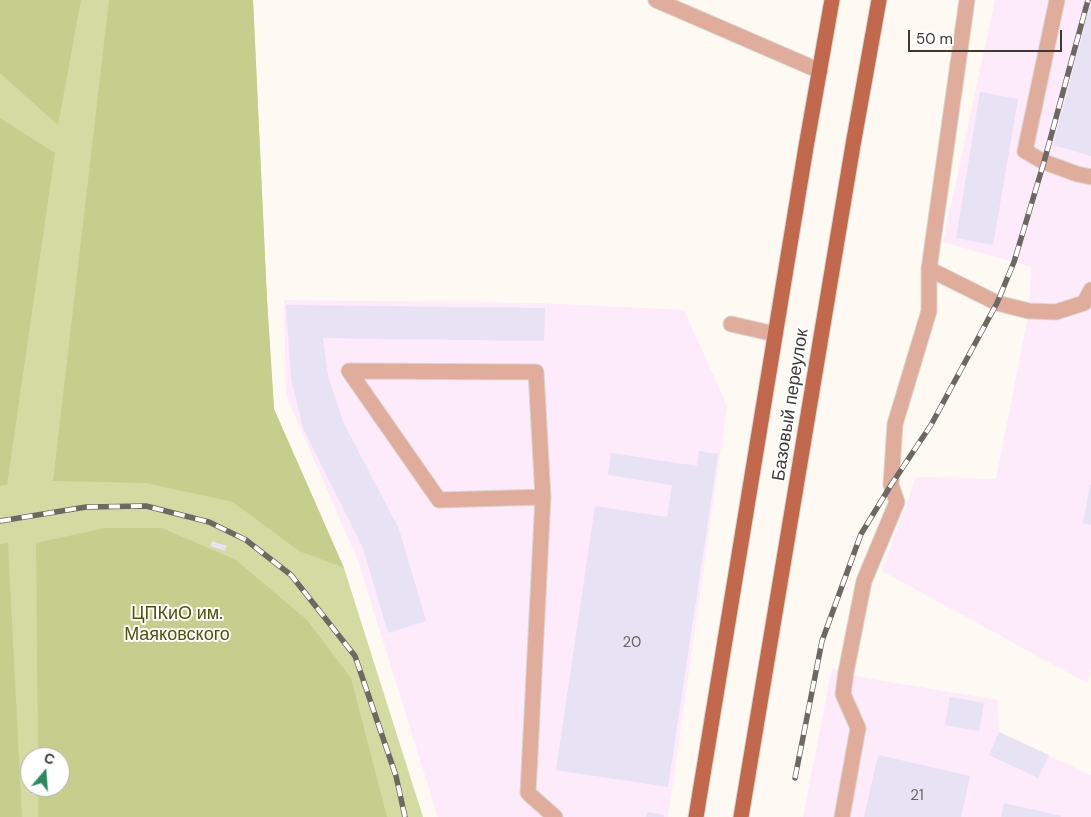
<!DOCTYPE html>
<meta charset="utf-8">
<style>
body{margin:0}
#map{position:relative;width:1091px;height:817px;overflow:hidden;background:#fefaf3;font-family:"DM Sans",sans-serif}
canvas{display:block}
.north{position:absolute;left:20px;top:747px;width:50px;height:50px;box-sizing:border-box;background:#fff;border:1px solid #b2b0ad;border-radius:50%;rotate:18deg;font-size:14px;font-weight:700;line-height:20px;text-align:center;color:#3e3a33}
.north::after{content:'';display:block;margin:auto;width:18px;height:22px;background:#2b8a62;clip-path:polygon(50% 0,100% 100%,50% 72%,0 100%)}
.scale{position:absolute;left:908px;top:30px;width:154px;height:22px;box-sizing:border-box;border:2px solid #3e3a33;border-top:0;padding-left:6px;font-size:15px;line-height:18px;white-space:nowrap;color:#3e3a33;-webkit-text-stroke:4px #fff;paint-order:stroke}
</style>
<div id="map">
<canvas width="1091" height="817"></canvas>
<div class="north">С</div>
<div class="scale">50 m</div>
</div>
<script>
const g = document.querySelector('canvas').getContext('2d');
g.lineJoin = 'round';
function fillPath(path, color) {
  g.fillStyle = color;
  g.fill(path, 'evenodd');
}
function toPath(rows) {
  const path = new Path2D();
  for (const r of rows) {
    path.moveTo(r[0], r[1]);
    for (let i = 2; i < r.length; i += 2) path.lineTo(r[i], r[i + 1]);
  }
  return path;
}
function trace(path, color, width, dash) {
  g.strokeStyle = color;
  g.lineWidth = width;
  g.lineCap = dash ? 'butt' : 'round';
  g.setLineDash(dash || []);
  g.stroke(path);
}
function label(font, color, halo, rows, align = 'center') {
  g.font = font + ' "DM Sans",sans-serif';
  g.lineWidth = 4;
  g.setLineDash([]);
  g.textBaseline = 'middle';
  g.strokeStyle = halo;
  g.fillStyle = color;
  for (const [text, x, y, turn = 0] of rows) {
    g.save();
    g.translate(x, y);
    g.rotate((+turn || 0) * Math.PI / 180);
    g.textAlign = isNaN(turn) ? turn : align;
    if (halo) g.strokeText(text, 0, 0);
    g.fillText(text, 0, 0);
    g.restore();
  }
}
fillPath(toPath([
 [995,0,1091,0,1091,670,1087,683,882,571,916,477,996,479,1029,311,1031,267,943,242],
 [284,300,539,303,684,310,727,406,668,817,438,817,358,561,286,395],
 [832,668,860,677,998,700,999,732,1091,775,1091,817,803,817]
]), '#fdeafb');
fillPath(toPath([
 [0,0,253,0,267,300,274,409,344,568,423,817,0,817],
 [30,757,60,757,60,787,30,787]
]), '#d3dba3');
fillPath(toPath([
 [0,0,81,0,58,125,0,73],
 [109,0,253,0,267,300,274,409,344,568,299,551,233,502,145,483,53,481],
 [0,118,55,153,7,485,0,486],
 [105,528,162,528,236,560,307,620,351,678,387,817,38,817,38,787,60,787,60,757,38,757,36,543],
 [8,543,22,817,0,817,0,544]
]), '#c6ce8e');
fillPath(toPath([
 [1090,6,1091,6,1091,156,1053,145],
 [980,92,1018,99,993,245,956,238],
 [286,305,545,308,544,341,323,338,328,376,343,422,399,529,426,621,388,633,363,548,303,428,291,378],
 [699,451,718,454,668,787,556,770,595,506,667,517,672,485,608,475,611,453,697,466],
 [1090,485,1091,485,1091,525,1083,523],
 [212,541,227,546,225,551,210,546],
 [950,697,984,703,979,731,945,725],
 [999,732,1049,755,1038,778,989,755],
 [878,755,970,776,961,817,864,817],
 [1004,803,1061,816,1061,817,1001,817],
 [648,812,664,815,664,817,646,817]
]), '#e7e2f4');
const minor = toPath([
 [656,0,820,71],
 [1057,0,1025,151,1044,162,1077,174,1091,177],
 [929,269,997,303,1029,311,1056,312,1084,303,1091,290],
 [731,324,775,334],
 [543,497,439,500,349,371,536,372,543,497,528,793,555,817],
 [842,817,858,728,843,694,846,672,864,581,897,502,891,485,895,424,929,311,929,269,967,0]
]);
const major = toPath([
 [696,817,806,147,832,0],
 [741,817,853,145,879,0]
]);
trace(minor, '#dbd7d0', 17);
trace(major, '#dbd7d0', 17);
trace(minor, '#e0ad9d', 15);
trace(major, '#c2684c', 15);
const rail = toPath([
 [0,521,86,507,146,506,209,522,246,540,291,575,355,656,396,776,405,817],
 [795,778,822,641,861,534,891,485,931,425,997,303,1014,262,1044,162,1088,0]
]);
trace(rail, '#6d6962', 5.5);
trace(rail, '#fff', 4, [11]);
label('15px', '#686463', null, [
 ["20",632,643],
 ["21",917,796]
]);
label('18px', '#3e3a33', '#fff', [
 ["Базовый переулок",791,405,-81]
]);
label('18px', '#4e5307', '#fff', [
 ["ЦПКиО им.",177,614],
 ["Маяковского",177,635]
]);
</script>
